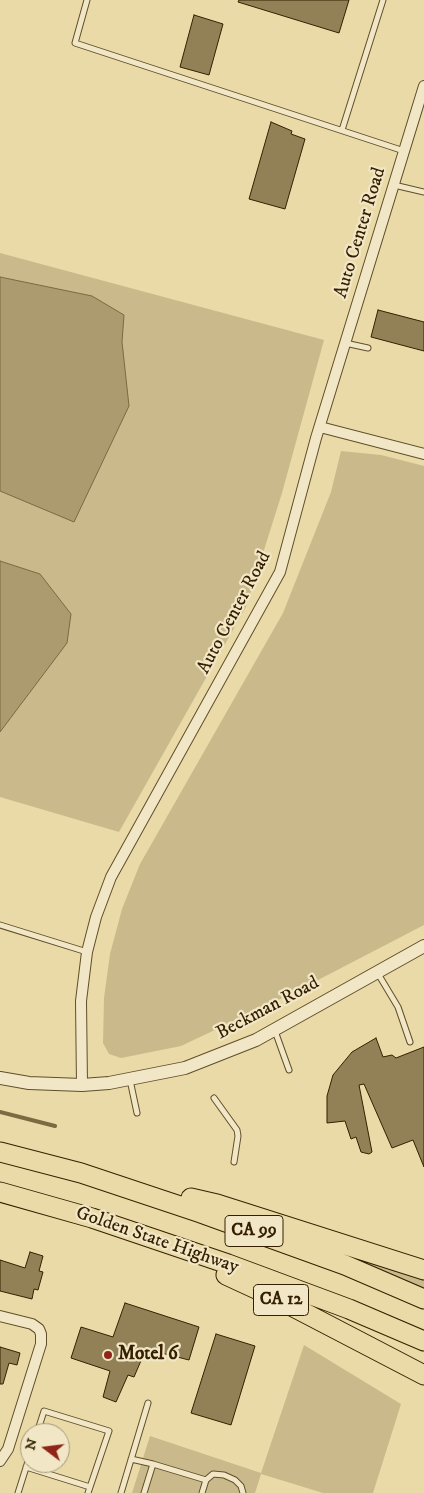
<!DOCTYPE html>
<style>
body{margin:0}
#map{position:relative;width:424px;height:1493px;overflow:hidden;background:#e9daa7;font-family:"IM FELL DW Pica",serif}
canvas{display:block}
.north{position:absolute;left:20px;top:1423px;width:50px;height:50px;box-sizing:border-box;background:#f1e7c6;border:1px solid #a59777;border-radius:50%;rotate:285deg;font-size:14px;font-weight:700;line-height:20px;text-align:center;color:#342000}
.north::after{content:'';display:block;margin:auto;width:18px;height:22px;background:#8f2418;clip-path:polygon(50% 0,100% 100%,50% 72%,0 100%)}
</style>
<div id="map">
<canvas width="424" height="1493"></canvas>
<div class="north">N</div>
</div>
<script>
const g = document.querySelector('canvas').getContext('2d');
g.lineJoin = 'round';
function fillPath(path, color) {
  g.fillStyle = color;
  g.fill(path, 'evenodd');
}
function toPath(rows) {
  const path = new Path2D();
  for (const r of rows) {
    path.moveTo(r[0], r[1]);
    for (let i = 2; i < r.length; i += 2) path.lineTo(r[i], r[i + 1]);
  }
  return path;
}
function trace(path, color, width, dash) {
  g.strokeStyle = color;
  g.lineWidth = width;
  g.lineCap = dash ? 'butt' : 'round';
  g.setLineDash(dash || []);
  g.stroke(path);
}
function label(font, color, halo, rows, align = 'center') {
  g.font = font + ' "IM FELL DW Pica",serif';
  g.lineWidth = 4.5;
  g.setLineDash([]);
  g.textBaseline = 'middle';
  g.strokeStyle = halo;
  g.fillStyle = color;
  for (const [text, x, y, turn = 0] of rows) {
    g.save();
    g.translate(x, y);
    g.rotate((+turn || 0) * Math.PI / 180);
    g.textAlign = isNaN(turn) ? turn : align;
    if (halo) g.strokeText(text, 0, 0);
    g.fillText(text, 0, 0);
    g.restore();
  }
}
fillPath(toPath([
 [0,253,324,340,282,493,246,607,119,832,0,797],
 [341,451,381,455,424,466,424,925,293,993,181,1046,121,1058,109,1054,103,1043,104,998,110,954,122,909,140,864,283,613,331,492],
 [349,1255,424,1279,424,1288,349,1258],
 [304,1345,401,1404,373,1493,323,1493,261,1474,255,1493,132,1493,150,1436,261,1473]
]), '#caba8b');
const water = toPath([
 [0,277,92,296,124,315,122,342,129,406,74,522,0,491,0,277],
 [0,561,40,574,71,614,67,643,0,732,0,561]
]);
fillPath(water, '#ab9b6e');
trace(water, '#7b6a42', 1);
trace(toPath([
 [0,1112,55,1126]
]), '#7b6a42', 4);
const building = toPath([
 [239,0,349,0,339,33,238,2,239,0],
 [194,15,223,24,209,75,180,67,194,15],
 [271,122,292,131,291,134,305,139,285,209,249,199,271,122],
 [378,310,424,322,424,351,371,337,378,310],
 [376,1038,383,1057,392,1055,396,1058,424,1047,424,1167,413,1140,392,1148,364,1084,359,1085,372,1152,369,1154,361,1152,356,1137,351,1139,345,1121,327,1123,327,1096,333,1075,352,1052,376,1038],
 [30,1252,43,1256,39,1271,43,1272,38,1290,34,1289,32,1299,0,1291,0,1260,25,1268,30,1252],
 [125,1303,199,1327,189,1360,146,1349,134,1377,128,1375,116,1402,103,1397,110,1371,71,1358,81,1327,113,1337,125,1303],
 [216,1334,255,1346,231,1425,191,1413,216,1334],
 [0,1347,20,1353,17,1365,9,1363,3,1384,0,1384,0,1347]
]);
fillPath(building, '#928157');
trace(building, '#342000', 1);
const service = toPath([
 [87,0,75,43,404,151],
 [342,130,383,0],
 [394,185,424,192],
 [345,343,368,348],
 [0,925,87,952],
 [377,972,398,1007,410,1042],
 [275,1031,289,1070],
 [130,1080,137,1113],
 [214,1098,237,1130,238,1136,234,1162],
 [37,1433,44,1411,109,1431,88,1493],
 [131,1459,153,1464,144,1493],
 [153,1464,206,1480],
 [26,1467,90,1487],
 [18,1493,30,1455],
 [121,1493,148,1403],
 [202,1493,206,1480,213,1474,224,1475,235,1480,241,1486,243,1493]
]);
const minor = toPath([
 [320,427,424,454],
 [82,1085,81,1001,87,952,96,917,111,877,280,572,316,438,424,86],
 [0,1316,32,1324,39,1329,41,1334,41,1344,8,1449,0,1461]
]);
const tertiary = toPath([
 [0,1078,29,1083,82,1085,109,1083,185,1068,256,1040,424,946]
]);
const motorway = toPath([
 [0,1152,81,1173,201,1213,345,1265,424,1299],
 [0,1192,92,1218,228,1264,349,1309,424,1341],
 [191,1198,217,1204,424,1270],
 [226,1275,278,1299,424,1375]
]);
trace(service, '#614e2a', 7);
trace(minor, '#614e2a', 12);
trace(tertiary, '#614e2a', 14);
trace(motorway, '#342000', 21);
trace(service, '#f1e7c6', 5);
trace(minor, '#f1e7c6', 10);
trace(tertiary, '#f1e7c6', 12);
trace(motorway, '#e9daa7', 19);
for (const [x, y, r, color] of [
 [108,1355,5,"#8f2418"]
]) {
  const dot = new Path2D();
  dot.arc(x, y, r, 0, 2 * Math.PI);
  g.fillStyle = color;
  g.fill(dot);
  trace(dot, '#f1e7c6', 2);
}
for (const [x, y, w] of [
 [254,1231,58],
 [281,1300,55]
]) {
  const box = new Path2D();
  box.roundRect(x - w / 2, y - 15.5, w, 31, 4);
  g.fillStyle = '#f1e7c6';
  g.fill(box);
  trace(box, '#342000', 1);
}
label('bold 18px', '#342000', null, [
 ["CA 99",254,1231],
 ["CA 12",281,1300]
]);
label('19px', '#342000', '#f1e7c6', [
 ["Auto Center Road",361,233,-73],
 ["Auto Center Road",235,613,-62],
 ["Beckman Road",268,1009,-28],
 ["Golden State Highway",157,1241,19]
]);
label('bold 19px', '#342000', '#f1e7c6', [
 ["Motel 6",118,1355]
], 'left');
</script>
